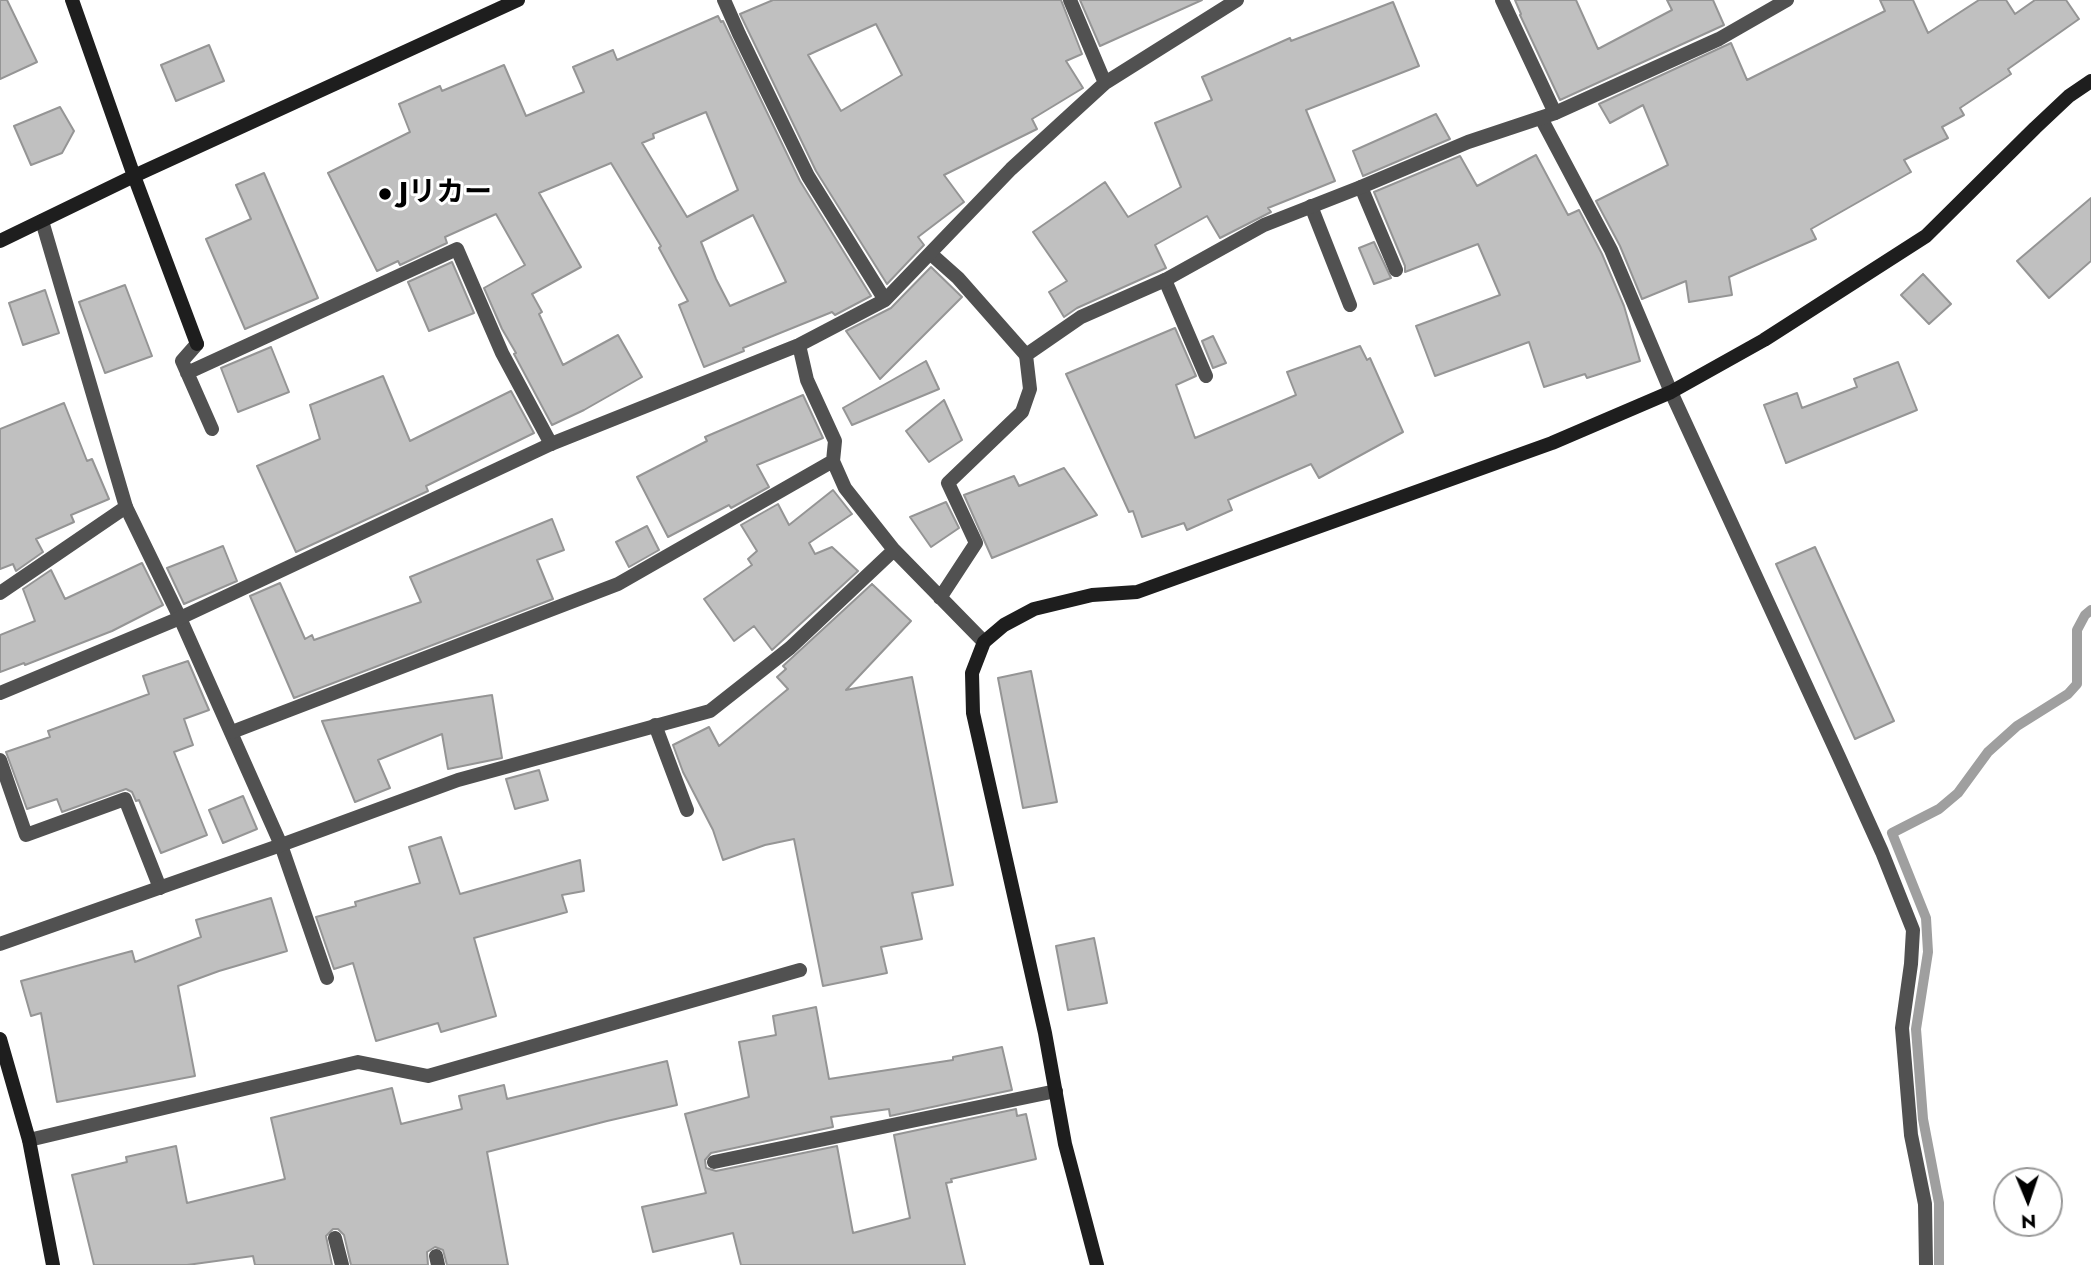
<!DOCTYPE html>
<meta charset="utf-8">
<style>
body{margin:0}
#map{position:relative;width:2091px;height:1265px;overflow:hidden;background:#fff;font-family:Jost,sans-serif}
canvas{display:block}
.north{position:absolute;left:1993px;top:1167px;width:70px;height:70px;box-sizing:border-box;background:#fff;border:2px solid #999;border-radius:50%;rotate:178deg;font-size:19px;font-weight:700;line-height:28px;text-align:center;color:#000}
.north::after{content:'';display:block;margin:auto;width:24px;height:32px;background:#000;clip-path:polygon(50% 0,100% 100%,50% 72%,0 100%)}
</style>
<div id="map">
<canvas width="2091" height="1265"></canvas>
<div class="north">N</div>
</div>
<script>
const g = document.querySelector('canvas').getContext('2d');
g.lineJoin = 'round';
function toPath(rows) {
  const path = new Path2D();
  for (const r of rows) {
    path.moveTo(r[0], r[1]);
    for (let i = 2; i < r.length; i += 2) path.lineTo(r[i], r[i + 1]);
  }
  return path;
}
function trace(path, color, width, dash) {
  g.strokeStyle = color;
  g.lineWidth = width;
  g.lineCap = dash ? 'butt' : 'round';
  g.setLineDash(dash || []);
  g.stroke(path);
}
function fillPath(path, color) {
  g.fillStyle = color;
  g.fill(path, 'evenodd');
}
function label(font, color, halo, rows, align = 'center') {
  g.font = font + ' Jost,"Noto Sans JP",sans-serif';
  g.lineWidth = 6;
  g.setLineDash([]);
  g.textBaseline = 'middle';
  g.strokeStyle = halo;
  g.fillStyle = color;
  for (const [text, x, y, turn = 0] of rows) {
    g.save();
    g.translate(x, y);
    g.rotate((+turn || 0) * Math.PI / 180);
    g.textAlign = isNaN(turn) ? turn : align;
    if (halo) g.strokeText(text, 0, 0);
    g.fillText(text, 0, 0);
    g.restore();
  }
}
trace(toPath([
 [1939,1265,1939,1203,1923,1119,1916,1029,1928,952,1926,918,1892,833,1939,809,1958,793,1988,752,2017,726,2068,694,2077,684,2077,630,2085,615,2091,610]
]), '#9f9f9f', 10);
const building = toPath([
 [0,0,7,0,37,62,0,79,0,0],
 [773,0,1061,0,1082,54,1066,61,1083,88,1032,119,1037,129,944,175,964,202,918,237,924,245,887,284,816,171,740,14,773,0],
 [876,24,902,75,841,111,808,55,876,24],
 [1080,0,1202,0,1100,46,1080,0],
 [1515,0,1576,0,1598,49,1672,10,1667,0,1713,0,1724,25,1560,100,1520,15,1521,14,1515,0],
 [1880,0,1913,0,1928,33,1979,0,2006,0,2015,14,2035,0,2066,0,2079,19,2008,69,2011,74,1960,108,1964,115,1942,127,1948,138,1904,160,1911,172,1811,229,1816,239,1729,277,1732,295,1689,302,1686,281,1642,299,1620,246,1596,201,1668,165,1643,105,1610,123,1599,104,1731,43,1747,80,1885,11,1880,0],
 [1393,2,1419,66,1306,110,1335,181,1268,208,1271,212,1220,238,1207,216,1155,245,1166,268,1077,308,1064,317,1049,292,1067,281,1033,232,1105,182,1128,217,1181,187,1155,123,1212,100,1202,77,1290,38,1291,41,1393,2],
 [718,16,721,22,723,21,800,181,871,296,835,315,832,312,743,348,744,351,704,367,679,305,688,301,659,248,661,246,611,163,539,193,581,267,532,294,542,312,539,314,563,365,618,335,642,377,584,410,552,425,514,354,516,353,502,329,484,288,525,265,496,214,445,237,447,243,400,265,398,261,377,271,328,173,410,132,399,104,440,86,442,91,504,65,526,116,584,92,573,67,613,50,617,60,718,16],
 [706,112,738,190,687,217,642,143,654,138,653,134,706,112],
 [753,215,786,282,730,306,716,279,701,242,753,215],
 [209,45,224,81,176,101,161,65,209,45],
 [60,107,74,131,62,153,31,165,14,126,60,107],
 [1436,114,1450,139,1363,176,1353,151,1436,114],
 [1536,155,1568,215,1579,210,1602,254,1624,306,1640,361,1587,378,1585,374,1544,387,1529,342,1435,376,1416,326,1500,295,1478,244,1405,272,1405,266,1374,192,1460,156,1477,186,1536,155],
 [264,173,318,298,245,329,206,239,251,219,236,185,264,173],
 [2091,198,2091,261,2049,298,2017,261,2091,198],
 [1374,242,1391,278,1374,284,1359,248,1374,242],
 [452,262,474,313,429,331,408,282,452,262],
 [931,267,962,297,880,379,846,331,891,308,931,267],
 [1923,274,1951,304,1929,324,1901,295,1923,274],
 [125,285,152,356,105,373,79,302,125,285],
 [45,290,59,333,23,345,9,303,45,290],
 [1175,328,1196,376,1176,385,1195,438,1296,395,1287,372,1360,346,1367,360,1370,358,1403,432,1319,478,1311,464,1228,500,1232,510,1187,530,1184,523,1142,537,1133,511,1129,512,1066,374,1175,328],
 [1213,336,1226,363,1213,368,1202,341,1213,336],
 [271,347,289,392,238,412,221,368,271,347],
 [926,361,939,389,852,425,843,408,926,361],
 [1898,362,1917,410,1786,463,1764,405,1797,393,1802,408,1857,387,1854,379,1898,362],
 [383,376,410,441,511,391,534,433,426,486,428,491,296,552,257,466,320,439,310,405,383,376],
 [803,395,823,438,757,465,769,487,731,508,729,505,668,537,637,477,707,441,705,437,803,395],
 [944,400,962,440,929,462,906,431,944,400],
 [64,403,87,461,92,459,109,499,71,515,74,522,36,539,43,552,16,571,13,564,0,569,0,429,64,403],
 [1064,468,1097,515,992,558,964,495,1014,476,1019,486,1064,468],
 [833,490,852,514,809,543,815,554,832,547,858,571,772,650,754,626,734,641,704,599,752,565,748,559,757,551,741,525,778,504,789,525,833,490],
 [946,502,959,528,931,547,910,517,946,502],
 [552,519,564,550,537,560,553,599,294,698,250,596,280,583,305,639,312,635,314,640,421,602,410,577,552,519],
 [647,526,659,550,629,567,616,542,647,526],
 [223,546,237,581,184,604,167,568,223,546],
 [1815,547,1894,721,1855,739,1776,564,1815,547],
 [142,563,163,605,112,631,25,665,24,663,0,672,0,635,35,621,23,589,51,570,65,599,142,563],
 [872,584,911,621,846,690,912,677,953,885,912,893,922,939,881,947,887,973,823,986,794,839,765,845,723,860,713,830,683,772,673,745,709,727,719,746,788,689,777,677,786,669,783,666,872,584],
 [188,661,209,710,184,719,193,745,174,752,207,835,161,853,139,800,136,801,132,792,126,789,62,812,57,799,27,809,6,752,50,737,48,731,149,694,143,676,188,661],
 [1031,671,1057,802,1023,808,998,678,1031,671],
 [492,695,502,758,448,769,442,734,378,760,390,788,355,802,322,721,492,695],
 [539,770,548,800,515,809,506,779,539,770],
 [243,796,257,829,223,843,209,810,243,796],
 [441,837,460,894,580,860,584,891,562,895,567,912,474,938,496,1016,441,1032,438,1023,376,1041,353,963,334,969,316,917,356,906,355,902,420,883,409,847,441,837],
 [271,898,287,951,219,971,178,986,195,1076,57,1102,41,1013,31,1016,21,981,132,951,135,962,201,937,196,920,271,898],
 [1094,938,1107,1003,1068,1010,1056,946,1094,938],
 [816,1007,829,1079,953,1060,953,1057,1002,1047,1012,1090,890,1116,889,1109,831,1117,833,1127,711,1153,705,1160,706,1168,716,1171,837,1146,853,1233,910,1218,894,1135,1016,1109,1017,1116,1026,1114,1036,1159,951,1179,952,1182,946,1183,965,1265,741,1265,733,1233,653,1252,642,1207,706,1193,685,1114,749,1097,739,1042,776,1035,773,1016,816,1007],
 [667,1061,677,1105,607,1121,487,1152,508,1265,447,1265,443,1250,435,1247,427,1252,428,1265,351,1265,344,1235,338,1229,333,1229,326,1236,332,1265,255,1265,253,1256,187,1265,94,1265,72,1175,127,1162,126,1157,176,1146,187,1203,285,1179,271,1118,392,1088,401,1124,462,1109,459,1096,504,1085,507,1099,667,1061]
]);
fillPath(building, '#c0c0c0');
trace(building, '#959595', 2);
trace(toPath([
 [1502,0,1555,113],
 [1541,118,1611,250,1671,392],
 [1361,187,1396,270],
 [1311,206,1350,305],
 [931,254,958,278,1026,355],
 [1165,280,1206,376],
 [197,344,182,361,212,429],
 [187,373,457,249,502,353,551,444],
 [126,507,180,618,281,845,327,978],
 [655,725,687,810],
 [0,760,26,835,125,799,160,888],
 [436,1256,438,1265]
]), '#515151', 14);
trace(toPath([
 [724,0,739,34,808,176,885,300],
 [1070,0,1105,83],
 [799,345,807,380,835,441,833,461,845,488,894,550,984,642],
 [1671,392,1839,757,1882,852,1913,930,1911,964,1902,1028,1911,1135,1925,1204,1926,1265],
 [0,593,126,507,42,221],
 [940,598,976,543,948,483,1022,412,1030,389,1026,355,1081,317,1165,280,1264,225,1361,187,1468,142,1555,113,1719,39,1787,0],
 [0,693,180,618,551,444,799,345,885,300,1011,169,1105,83,1237,0],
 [232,732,618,584,833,461],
 [0,944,281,845,458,780,710,711,790,648,894,550],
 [29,1140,358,1062,428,1076,800,970],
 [714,1162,1056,1091],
 [335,1238,342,1265]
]), '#515151', 14);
trace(toPath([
 [72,0,134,176,197,344],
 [0,241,134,176,518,0],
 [0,1039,29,1140,53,1265],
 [1097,1265,1065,1144,1045,1033,973,713,972,673,984,642,1004,625,1034,609,1092,595,1137,592,1552,443,1671,392,1764,340,1926,236,2035,128,2069,96,2091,81]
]), '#1e1e1e', 14);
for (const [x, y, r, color] of [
 [385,194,7,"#000"]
]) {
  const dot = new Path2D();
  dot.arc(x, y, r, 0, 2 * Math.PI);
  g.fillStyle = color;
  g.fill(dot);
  trace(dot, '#fff', 2.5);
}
label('bold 28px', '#000', '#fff', [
 ["Jリカー",399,194]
], 'left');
</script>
